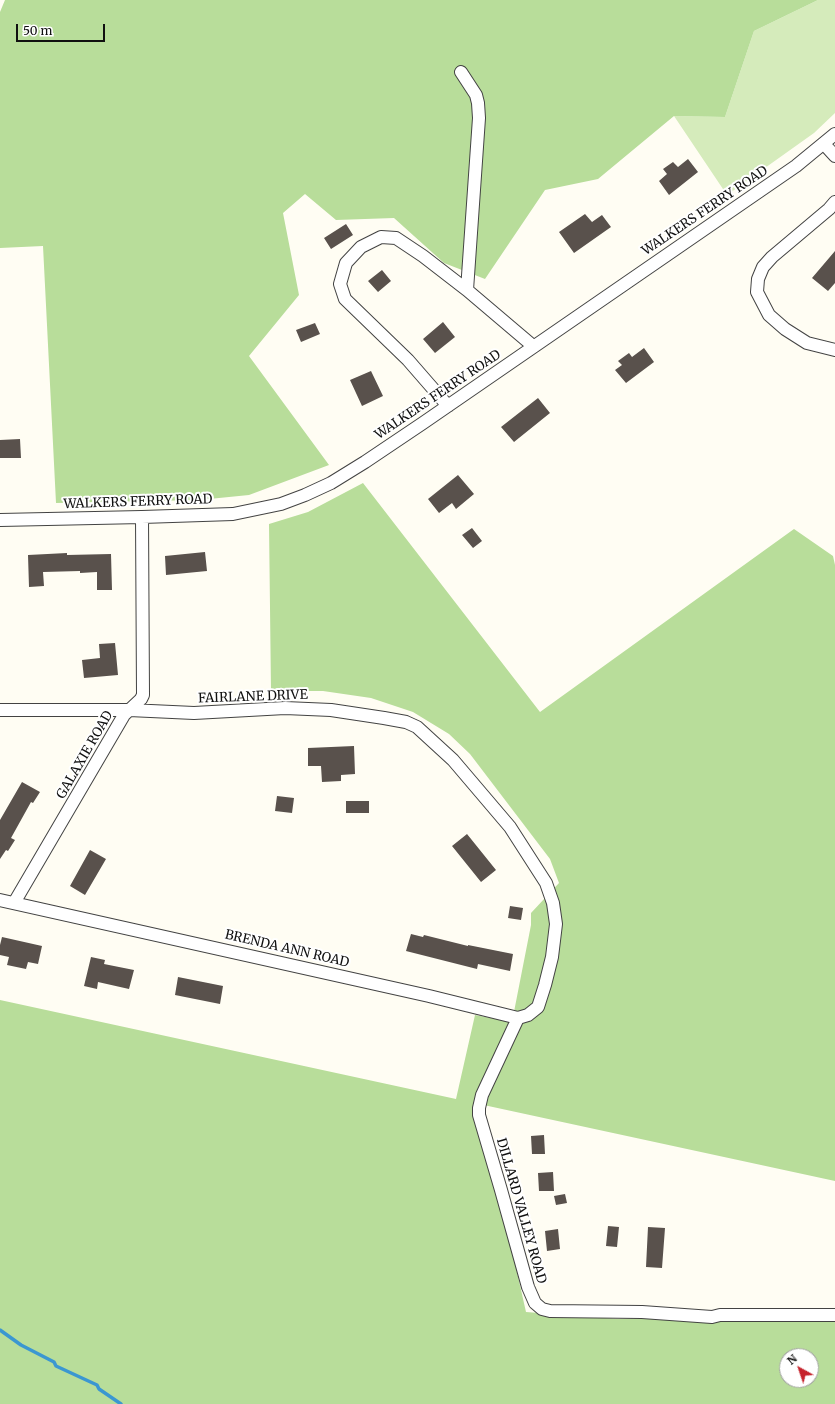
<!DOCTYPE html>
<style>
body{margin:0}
#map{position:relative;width:835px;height:1404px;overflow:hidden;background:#fffdf3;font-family:Merriweather,serif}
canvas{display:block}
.north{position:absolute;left:779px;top:1348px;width:40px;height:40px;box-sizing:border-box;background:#fff;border:1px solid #9f9f9f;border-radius:50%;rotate:320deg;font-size:11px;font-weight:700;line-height:16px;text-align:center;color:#101010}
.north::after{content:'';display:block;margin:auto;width:14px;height:18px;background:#c6232c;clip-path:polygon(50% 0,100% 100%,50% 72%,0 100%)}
.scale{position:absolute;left:16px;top:24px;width:89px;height:18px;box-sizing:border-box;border:2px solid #101010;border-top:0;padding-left:5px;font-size:12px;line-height:14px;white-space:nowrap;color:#101010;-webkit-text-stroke:3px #fff;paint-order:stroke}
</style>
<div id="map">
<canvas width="835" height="1404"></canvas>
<div class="north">N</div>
<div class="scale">50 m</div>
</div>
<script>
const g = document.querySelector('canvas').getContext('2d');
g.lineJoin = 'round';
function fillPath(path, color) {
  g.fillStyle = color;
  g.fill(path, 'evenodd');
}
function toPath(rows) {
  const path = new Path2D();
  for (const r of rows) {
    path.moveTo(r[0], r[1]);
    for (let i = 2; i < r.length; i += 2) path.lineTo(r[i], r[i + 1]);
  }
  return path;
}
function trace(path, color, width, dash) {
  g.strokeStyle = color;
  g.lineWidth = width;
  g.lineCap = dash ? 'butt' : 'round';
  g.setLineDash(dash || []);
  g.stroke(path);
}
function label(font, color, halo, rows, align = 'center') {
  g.font = font + ' Merriweather,serif';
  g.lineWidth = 4;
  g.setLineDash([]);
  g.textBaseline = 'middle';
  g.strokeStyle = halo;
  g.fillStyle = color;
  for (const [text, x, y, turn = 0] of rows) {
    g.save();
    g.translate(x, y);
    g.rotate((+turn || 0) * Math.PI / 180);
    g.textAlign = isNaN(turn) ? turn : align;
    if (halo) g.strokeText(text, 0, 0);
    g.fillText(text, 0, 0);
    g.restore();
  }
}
fillPath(toPath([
 [818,0,835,0,835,113,814,133,727,195,674,116,725,117,754,31]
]), '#d5ebbb');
fillPath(toPath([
 [5,0,818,0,754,31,725,117,674,116,598,179,545,190,485,279,444,263,394,218,336,220,305,194,283,213,299,295,249,356,329,465,249,495,199,500,56,503,43,246,0,248,0,12],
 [363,483,540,712,794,529,833,556,835,565,835,1181,479,1104,526,1312,618,1319,835,1313,835,1404,0,1404,0,1000,456,1099,475,1015,512,1022,531,925,531,913,559,883,550,859,470,754,449,734,413,712,371,698,323,691,271,691,269,524,308,512],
 [787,1356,811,1356,811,1380,787,1380]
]), '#b8dd9a');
trace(toPath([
 [0,1330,21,1345,54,1362,56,1366,97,1385,99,1389,121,1404]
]), '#3b97d1', 3.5);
fillPath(toPath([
 [688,159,698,172,669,195,659,181,667,174,663,169,673,162,678,167],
 [585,214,592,222,602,215,611,227,574,253,559,232],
 [346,224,353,235,331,249,324,238],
 [835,251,835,283,828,291,812,278],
 [382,270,391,281,378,292,368,281],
 [443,322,455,337,435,353,423,339],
 [315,323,320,334,301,342,296,330],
 [644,348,654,362,626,383,615,370,622,365,618,361,629,353,632,357],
 [371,371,383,396,362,406,350,380],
 [538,398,550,413,514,442,501,427],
 [20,439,21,458,0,458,0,440],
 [458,475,474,494,456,509,452,503,439,513,428,499],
 [472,528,482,541,473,548,462,535],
 [205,552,207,571,166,575,165,556],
 [67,553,67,555,111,554,112,590,97,590,97,572,80,573,80,571,43,572,44,586,29,587,28,555],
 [115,643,118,675,84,678,82,660,100,658,99,644],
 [354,746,355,774,341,775,341,781,322,782,321,766,308,766,308,748],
 [22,782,40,792,33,803,31,802,11,838,15,840,8,851,6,850,0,859,0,820],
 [277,796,294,798,292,813,275,811],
 [346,801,369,801,369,813,346,813],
 [467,834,496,870,481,882,452,846],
 [90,850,106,859,85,895,70,886],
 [510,906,523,908,521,920,508,918],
 [411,934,423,937,424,935,468,946,468,945,513,954,510,971,478,964,477,969,406,951],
 [2,937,42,946,38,964,28,962,26,969,7,965,9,957,0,955,0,945],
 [91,957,105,960,104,964,134,970,129,989,98,982,97,989,84,986],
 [178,977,223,986,220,1004,175,995],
 [544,1135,545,1154,532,1154,531,1136],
 [553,1172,554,1191,539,1191,538,1173],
 [565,1194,567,1203,556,1205,554,1196],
 [608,1226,619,1227,617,1247,606,1246],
 [648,1227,665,1228,662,1268,646,1267],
 [558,1229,560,1249,547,1251,545,1231]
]), '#59514c');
const minor = toPath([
 [461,72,476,95,478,103,479,118,467,290],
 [824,144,835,156],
 [835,202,829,209,772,257,763,267,758,279,757,292,769,315,785,329,807,343,835,350],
 [448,406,408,360,345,299,340,284,346,263,361,247,381,237,396,238,423,256,467,290,533,346],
 [0,520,142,517,233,514,281,504,305,495,331,483,365,462,423,423,796,166,835,134],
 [0,710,129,710,194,713,285,708,331,710,384,718,406,722,417,727,453,760,510,827,546,883,553,903,556,924,552,957,545,985,538,1007,528,1015,518,1018,429,996,0,900],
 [14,903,124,715,141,699,143,695,142,517],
 [518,1018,482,1095,479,1108,479,1115,501,1190,528,1287,535,1303,542,1309,550,1311,642,1312,712,1317,720,1315,835,1315]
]);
trace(minor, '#434343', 14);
trace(minor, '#fff', 12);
label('13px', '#101010', '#fff', [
 ["WALKERS FERRY ROAD",705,211,-34],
 ["WALKERS FERRY ROAD",438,395,-34],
 ["WALKERS FERRY ROAD",138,502,-2],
 ["FAIRLANE DRIVE",253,697,-2],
 ["GALAXIE ROAD",85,755,-60],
 ["BRENDA ANN ROAD",287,949,13],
 ["DILLARD VALLEY ROAD",521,1211,74]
]);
</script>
